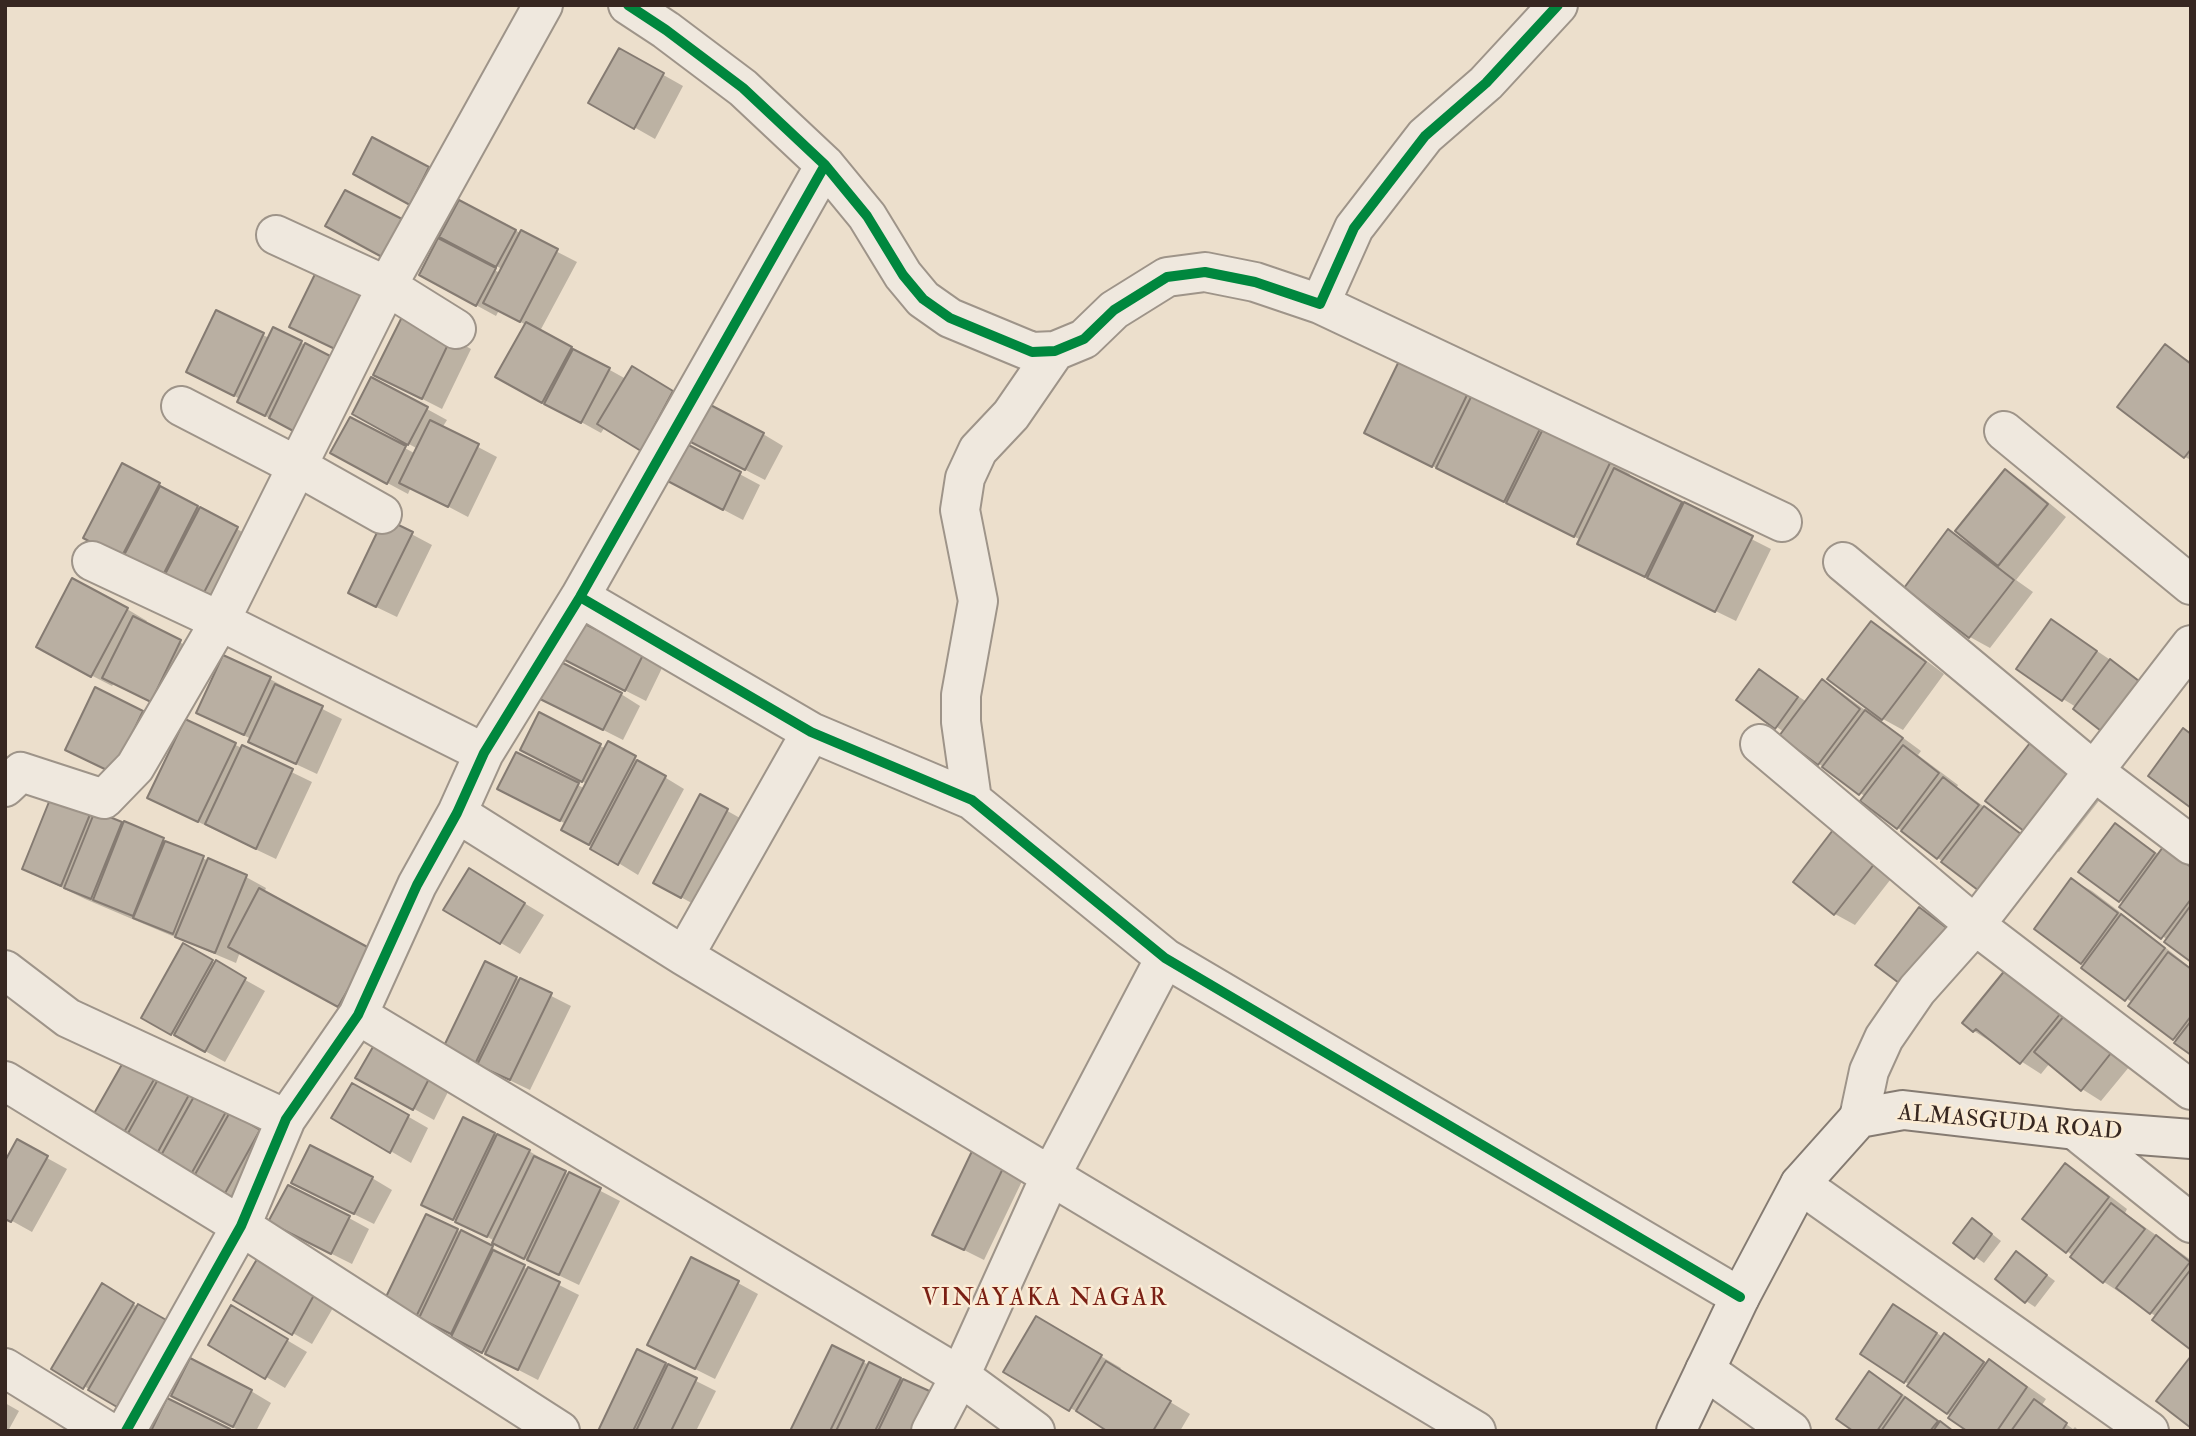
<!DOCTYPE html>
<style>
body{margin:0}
#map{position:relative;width:2196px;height:1436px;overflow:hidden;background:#ecdfcc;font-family:"IM FELL Double Pica",serif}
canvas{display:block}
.frame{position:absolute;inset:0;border:7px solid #372721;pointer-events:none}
</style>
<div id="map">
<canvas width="2196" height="1436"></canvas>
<div class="frame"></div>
</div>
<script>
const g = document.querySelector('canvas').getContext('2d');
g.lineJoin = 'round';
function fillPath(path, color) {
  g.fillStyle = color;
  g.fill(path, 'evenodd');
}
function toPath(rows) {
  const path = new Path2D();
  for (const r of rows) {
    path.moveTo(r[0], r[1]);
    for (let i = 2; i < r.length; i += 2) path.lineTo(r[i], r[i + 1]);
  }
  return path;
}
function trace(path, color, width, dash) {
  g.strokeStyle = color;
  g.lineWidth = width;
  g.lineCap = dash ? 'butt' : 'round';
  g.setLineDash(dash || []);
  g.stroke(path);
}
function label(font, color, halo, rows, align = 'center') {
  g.font = font + ' "IM FELL Double Pica",serif';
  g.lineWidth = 5;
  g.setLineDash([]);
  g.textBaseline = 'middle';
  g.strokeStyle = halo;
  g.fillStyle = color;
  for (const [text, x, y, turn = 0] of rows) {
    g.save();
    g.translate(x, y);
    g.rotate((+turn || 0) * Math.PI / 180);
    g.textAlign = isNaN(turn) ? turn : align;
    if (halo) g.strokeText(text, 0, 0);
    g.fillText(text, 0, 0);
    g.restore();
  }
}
fillPath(toPath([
 [619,50,683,86,655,139,590,102],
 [373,140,448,180,430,214,375,185],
 [460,202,577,262,540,331,626,379,652,380,692,404,661,460,605,427,601,433,498,376,526,325,499,310,496,316,441,286,439,241,500,273,502,269,461,247],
 [217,312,269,338,274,329,333,359,317,442,259,413,240,399,188,372],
 [451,338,471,349,442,409,395,385],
 [2165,346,2191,362,2191,460,2185,457],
 [1402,360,1611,463,1630,474,1629,477,1771,549,1736,621,1599,554,1581,540,1386,443],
 [372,379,447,420,442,428,497,457,468,517,411,487,408,494,352,464,350,419,416,454,418,449,374,425],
 [763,434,783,446,765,480,705,449],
 [680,442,760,485,743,520,682,488],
 [122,466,257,540,220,612,105,549],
 [2005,471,2025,483,2066,517,2016,580,2033,592,1990,648,1970,637,1906,588,1949,531,1967,542],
 [385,520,432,545,397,617,370,604],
 [127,609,147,621,145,624,200,653,171,712,114,683,112,686,58,658],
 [2052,621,2130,673,2167,701,2076,707,2063,699],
 [1872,623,1891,634,1944,674,1903,730,1883,719,1830,679],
 [582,624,663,666,646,701,585,670],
 [1759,671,1807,702,1822,681,1842,693,1921,751,1918,755,1958,785,1957,787,2053,857,2012,910,1992,899,1898,828,1866,797,1819,764,1784,732,1738,700],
 [270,679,290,690,289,692,342,719,317,774,270,752,251,739,198,712],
 [96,689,162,724,133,783,67,749],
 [621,694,640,706,623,740,562,709],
 [539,715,606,749,609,743,684,789,638,875,563,829,566,824,519,800,578,785,585,789,587,784,542,761],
 [186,721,312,782,276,859,169,808],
 [2105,793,2059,852,2039,841,1988,801],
 [54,794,246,877,266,888,264,893,370,950,369,1023,240,952,236,963,85,899,24,869],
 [701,796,747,822,701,908,675,894],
 [2115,825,2160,855,2184,861,2191,866,2191,960,2120,900],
 [1833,832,1894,875,1855,925,1835,914,1795,882],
 [2072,880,2092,891,2141,928,2191,968,2191,1053,2133,1003,2083,968,2085,964,2082,962],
 [489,882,544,915,520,954,501,943],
 [1920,909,1940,920,1974,947,1932,1002],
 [183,945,265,991,225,1062,143,1017],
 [486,963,571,1006,530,1090,465,1059],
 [2006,972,2134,1061,2101,1101,2082,1089,2050,1063,2041,1074,1974,1031],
 [378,1042,451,1086,434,1120,357,1077],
 [126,1061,197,1096,279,1142,244,1205,91,1123],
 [353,1085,428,1128,411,1163,334,1118],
 [464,1120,529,1151,549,1163,548,1164,620,1201,579,1285,514,1254,495,1241,423,1204],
 [18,1142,67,1169,32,1232,5,1217],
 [975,1149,1025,1175,984,1260,954,1245],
 [2065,1165,2085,1177,2127,1209,2125,1213,2191,1260,2191,1348,2157,1317,2104,1282,2067,1251],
 [372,1178,392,1190,374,1224,313,1194],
 [427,1216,493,1248,512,1259,511,1261,579,1295,538,1380,406,1312],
 [349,1218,369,1229,352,1264,290,1233],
 [1982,1226,2001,1241,1984,1263,1956,1243],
 [2017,1253,2055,1281,2035,1307,2026,1301],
 [260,1257,337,1301,312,1344,235,1300],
 [738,1283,758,1294,715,1379,669,1356],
 [103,1286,138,1307,138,1417,54,1369],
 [231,1307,307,1352,285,1388,210,1344],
 [1036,1318,1121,1368,1119,1371,1190,1414,1180,1431,1111,1431,1005,1371],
 [1913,1318,1943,1337,1944,1335,1964,1347,1987,1363,1989,1362,2009,1373,2046,1399,2042,1405,2052,1411,2052,1414,2073,1429,2075,1427,2079,1431,1970,1431,1910,1385,1863,1354],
 [638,1352,716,1391,696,1431,600,1431],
 [863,1362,935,1396,943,1431,792,1431],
 [1870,1374,1890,1385,1954,1431,1856,1431],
 [251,1391,271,1403,256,1431,240,1431,192,1406],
 [5,1403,19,1411,8,1431,5,1431]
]), '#0003');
const building = toPath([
 [619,48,664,73,634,129,588,103,619,48],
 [372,137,429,167,410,205,353,174,372,137],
 [345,190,402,219,382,257,325,226,345,190],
 [459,200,516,230,496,267,439,237,459,200],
 [521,230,558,249,520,322,483,303,521,230],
 [438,238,496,268,476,306,419,275,438,238],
 [320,264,368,288,337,350,289,327,320,264],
 [216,310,264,333,234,396,186,372,216,310],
 [404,313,452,336,422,399,373,375,404,313],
 [526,322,572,347,542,403,495,377,526,322],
 [273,327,302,341,265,416,237,402,273,327],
 [305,343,334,358,297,433,269,418,305,343],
 [2165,344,2191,364,2191,449,2184,458,2117,407,2165,344],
 [573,349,610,368,581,423,544,404,573,349],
 [1401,357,1469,391,1432,467,1364,433,1401,357],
 [632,366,673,391,641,451,597,424,632,366],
 [371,377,428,407,408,445,352,414,371,377],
 [1473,393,1541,427,1504,502,1436,468,1473,393],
 [701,400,764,433,745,470,683,438,701,400],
 [350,417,406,446,387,484,330,453,350,417],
 [430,420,479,444,448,507,399,483,430,420],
 [1544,427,1611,461,1574,537,1506,503,1544,427],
 [679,440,741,472,723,510,660,477,679,440],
 [122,463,160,483,121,558,83,538,122,463],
 [1614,468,1682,502,1645,577,1577,544,1614,468],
 [2005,469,2048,504,1998,566,1955,531,2005,469],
 [160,486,198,506,160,581,121,561,160,486],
 [1684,502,1753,536,1715,612,1647,578,1684,502],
 [200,507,238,527,199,602,161,582,200,507],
 [384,518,413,532,376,607,348,593,384,518],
 [1948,529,2014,580,1969,638,1904,588,1948,529],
 [72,578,128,608,91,677,36,647,72,578],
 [133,616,181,640,151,702,102,678,133,616],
 [2051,619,2097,651,2062,701,2016,669,2051,619],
 [1871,621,1926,662,1882,720,1827,679,1871,621],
 [581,622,644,653,625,691,563,659,581,622],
 [223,655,271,677,244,735,196,713,223,655],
 [2110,659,2148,688,2110,738,2073,709,2110,659],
 [559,661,622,693,603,730,540,699,559,661],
 [1759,669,1798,697,1775,729,1736,700,1759,669],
 [1822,679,1860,709,1818,765,1779,736,1822,679],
 [275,684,323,706,296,764,248,742,275,684],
 [95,687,143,711,113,773,65,750,95,687],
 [1865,710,1903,738,1859,795,1822,767,1865,710],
 [539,712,601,744,582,782,520,750,539,712],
 [185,719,236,743,198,822,147,798,185,719],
 [2183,728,2191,734,2191,808,2148,776,2183,728],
 [2033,739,2086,780,2038,842,1985,801,2033,739],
 [608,741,636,756,589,845,561,830,608,741],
 [242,745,293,769,256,849,205,824,242,745],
 [1903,745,1939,773,1897,829,1860,801,1903,745],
 [516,752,579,783,560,821,497,789,516,752],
 [637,760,666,776,618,865,590,849,637,760],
 [1943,777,1979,805,1937,859,1901,831,1943,777],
 [53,792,93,807,61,886,22,869,53,792],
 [700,794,728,809,681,898,653,883,700,794],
 [1984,806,2034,844,1991,900,1941,862,1984,806],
 [95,811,122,822,91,899,64,888,95,811],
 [124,821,164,838,133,916,93,900,124,821],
 [2115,823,2155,853,2119,902,2078,872,2115,823],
 [1833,830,1875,863,1834,915,1793,882,1833,830],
 [165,841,204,856,173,934,133,918,165,841],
 [2163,847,2191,867,2191,899,2161,939,2119,907,2163,847],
 [208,858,247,875,215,953,175,937,208,858],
 [469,868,525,903,500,944,443,910,469,868],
 [2071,878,2118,913,2081,964,2034,929,2071,878],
 [259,888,371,949,338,1007,228,947,259,888],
 [2191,905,2191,962,2164,942,2191,905],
 [1919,907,1956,935,1911,992,1875,965,1919,907],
 [2121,914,2165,948,2125,1001,2081,968,2121,914],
 [183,943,213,960,171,1035,141,1018,183,943],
 [2168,952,2191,969,2191,1016,2173,1040,2128,1006,2168,952],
 [216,960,246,978,205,1052,174,1035,216,960],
 [485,961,517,977,475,1064,443,1048,485,961],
 [2006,969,2060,1014,2020,1064,1976,1029,1973,1032,1962,1023,2006,969],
 [520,978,552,993,510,1080,477,1065,520,978],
 [2069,1010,2115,1048,2081,1091,2034,1052,2069,1010],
 [2191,1021,2191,1055,2174,1043,2191,1021],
 [377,1040,432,1073,413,1110,355,1078,377,1040],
 [125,1059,156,1076,119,1141,88,1124,125,1059],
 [160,1076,190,1093,154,1159,123,1142,160,1076],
 [352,1083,409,1115,390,1153,331,1118,352,1083],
 [196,1093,227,1110,190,1176,159,1159,196,1093],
 [230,1112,260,1130,224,1195,193,1178,230,1112],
 [463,1117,495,1133,453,1220,421,1205,463,1117],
 [497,1134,530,1150,487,1237,455,1222,497,1134],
 [17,1139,48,1156,11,1222,5,1219,5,1161,17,1139],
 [310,1145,373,1177,354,1214,291,1183,310,1145],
 [974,1147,1006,1162,964,1250,932,1235,974,1147],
 [534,1156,566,1171,524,1259,492,1243,534,1156],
 [2065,1163,2109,1197,2066,1253,2022,1219,2065,1163],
 [569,1172,601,1188,559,1275,527,1260,569,1172],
 [288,1185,350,1216,331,1254,268,1222,288,1185],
 [2111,1203,2145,1229,2103,1283,2070,1257,2111,1203],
 [426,1214,458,1229,416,1317,384,1301,426,1214],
 [1972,1218,1992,1234,1974,1259,1953,1243,1972,1218],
 [461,1230,493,1246,451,1334,419,1318,461,1230],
 [2156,1235,2190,1262,2150,1314,2116,1288,2156,1235],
 [493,1250,525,1265,482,1353,451,1337,493,1250],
 [2016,1251,2047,1275,2025,1303,1995,1279,2016,1251],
 [260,1254,318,1288,292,1335,233,1300,260,1254],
 [691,1257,739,1281,695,1369,647,1345,691,1257],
 [528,1267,560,1282,518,1370,485,1354,528,1267],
 [2191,1269,2191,1350,2152,1320,2191,1269],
 [102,1283,134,1303,83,1389,51,1369,102,1283],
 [138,1304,168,1321,117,1407,88,1390,138,1304],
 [1893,1304,1937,1333,1904,1383,1860,1354,1893,1304],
 [231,1305,288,1339,265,1379,208,1345,231,1305],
 [1036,1316,1102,1355,1069,1411,1003,1372,1036,1316],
 [1944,1333,1984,1362,1947,1414,1907,1386,1944,1333],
 [832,1345,864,1361,830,1431,790,1431,832,1345],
 [637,1349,666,1363,633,1431,598,1431,637,1349],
 [2191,1356,2191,1428,2156,1401,2191,1356],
 [190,1358,252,1390,233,1427,171,1396,190,1358],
 [1989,1359,2027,1387,1997,1431,1967,1431,1948,1418,1989,1359],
 [1106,1361,1171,1401,1153,1431,1107,1431,1076,1411,1106,1361],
 [869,1362,901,1378,875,1431,836,1431,869,1362],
 [668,1364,697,1378,671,1431,636,1431,668,1364],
 [1869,1371,1902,1395,1877,1431,1853,1431,1836,1419,1869,1371],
 [903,1379,936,1394,918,1431,878,1431,903,1379],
 [1905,1397,1938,1421,1930,1431,1881,1431,1905,1397],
 [167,1398,230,1429,229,1431,151,1431,167,1398],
 [2034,1399,2067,1423,2062,1431,2011,1431,2034,1399],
 [1940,1421,1953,1431,1933,1431,1940,1421]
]);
fillPath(building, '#b9afa2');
trace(building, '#857b72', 2);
const street = toPath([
 [628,5,666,30,743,88,825,165,867,216,903,275,923,299,950,318,1032,352,1055,351,1084,339,1114,310,1167,277,1205,272,1255,282,1320,304,1354,228,1425,136,1486,83,1558,5],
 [276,235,387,286,456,329],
 [1320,304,1782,522],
 [181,406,297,466,382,514],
 [2004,431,2191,585],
 [92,561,220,621,484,753],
 [1843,562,2095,772,2191,845],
 [580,597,811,732,972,800,1165,958,1740,1297],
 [1760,744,1975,925,2191,1090],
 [5,787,21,772,104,799,135,767,220,621,387,286,543,5],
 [972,800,961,722,961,695,978,601,960,510,965,478,978,450,1011,415,1055,351],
 [457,813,684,956,1476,1431],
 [684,956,811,732],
 [5,970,68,1018,286,1119],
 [358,1015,960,1376,1035,1431],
 [5,1081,241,1226,560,1431],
 [1859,1118,1869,1071,1884,1038,1917,990,1975,925,2191,645],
 [2075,1130,2191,1223],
 [1800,1184,2149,1431],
 [5,1368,107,1431],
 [1705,1370,1791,1431],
 [126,1431,241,1226,286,1119,358,1015,417,885,457,813,484,753,580,597,825,165],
 [931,1431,960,1376,1051,1175,1165,958]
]);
const secondary = toPath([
 [1676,1431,1740,1297,1800,1184,1859,1118,1903,1110,2075,1130,2191,1139]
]);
trace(street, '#9e9489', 42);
trace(secondary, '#857b72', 42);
trace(street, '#efe8de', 38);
trace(secondary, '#efe8de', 38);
trace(toPath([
 [628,5,666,30,743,88,825,165,867,216,903,275,923,299,950,318,1032,352,1055,351,1084,339,1114,310,1167,277,1205,272,1255,282,1320,304,1354,228,1425,136,1486,83,1558,5],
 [580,597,811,732,972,800,1165,958,1740,1297],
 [126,1431,241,1226,286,1119,358,1015,417,885,457,813,484,753,580,597,825,165]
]), '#00873e', 10);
label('23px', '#372721', '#fbecd5', [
 ["ALMASGUDA ROAD",2010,1124,5]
]);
g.letterSpacing = '2px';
label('24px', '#7a1f14', '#fbecd5', [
 ["VINAYAKA NAGAR",1045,1300]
]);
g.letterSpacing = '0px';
</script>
